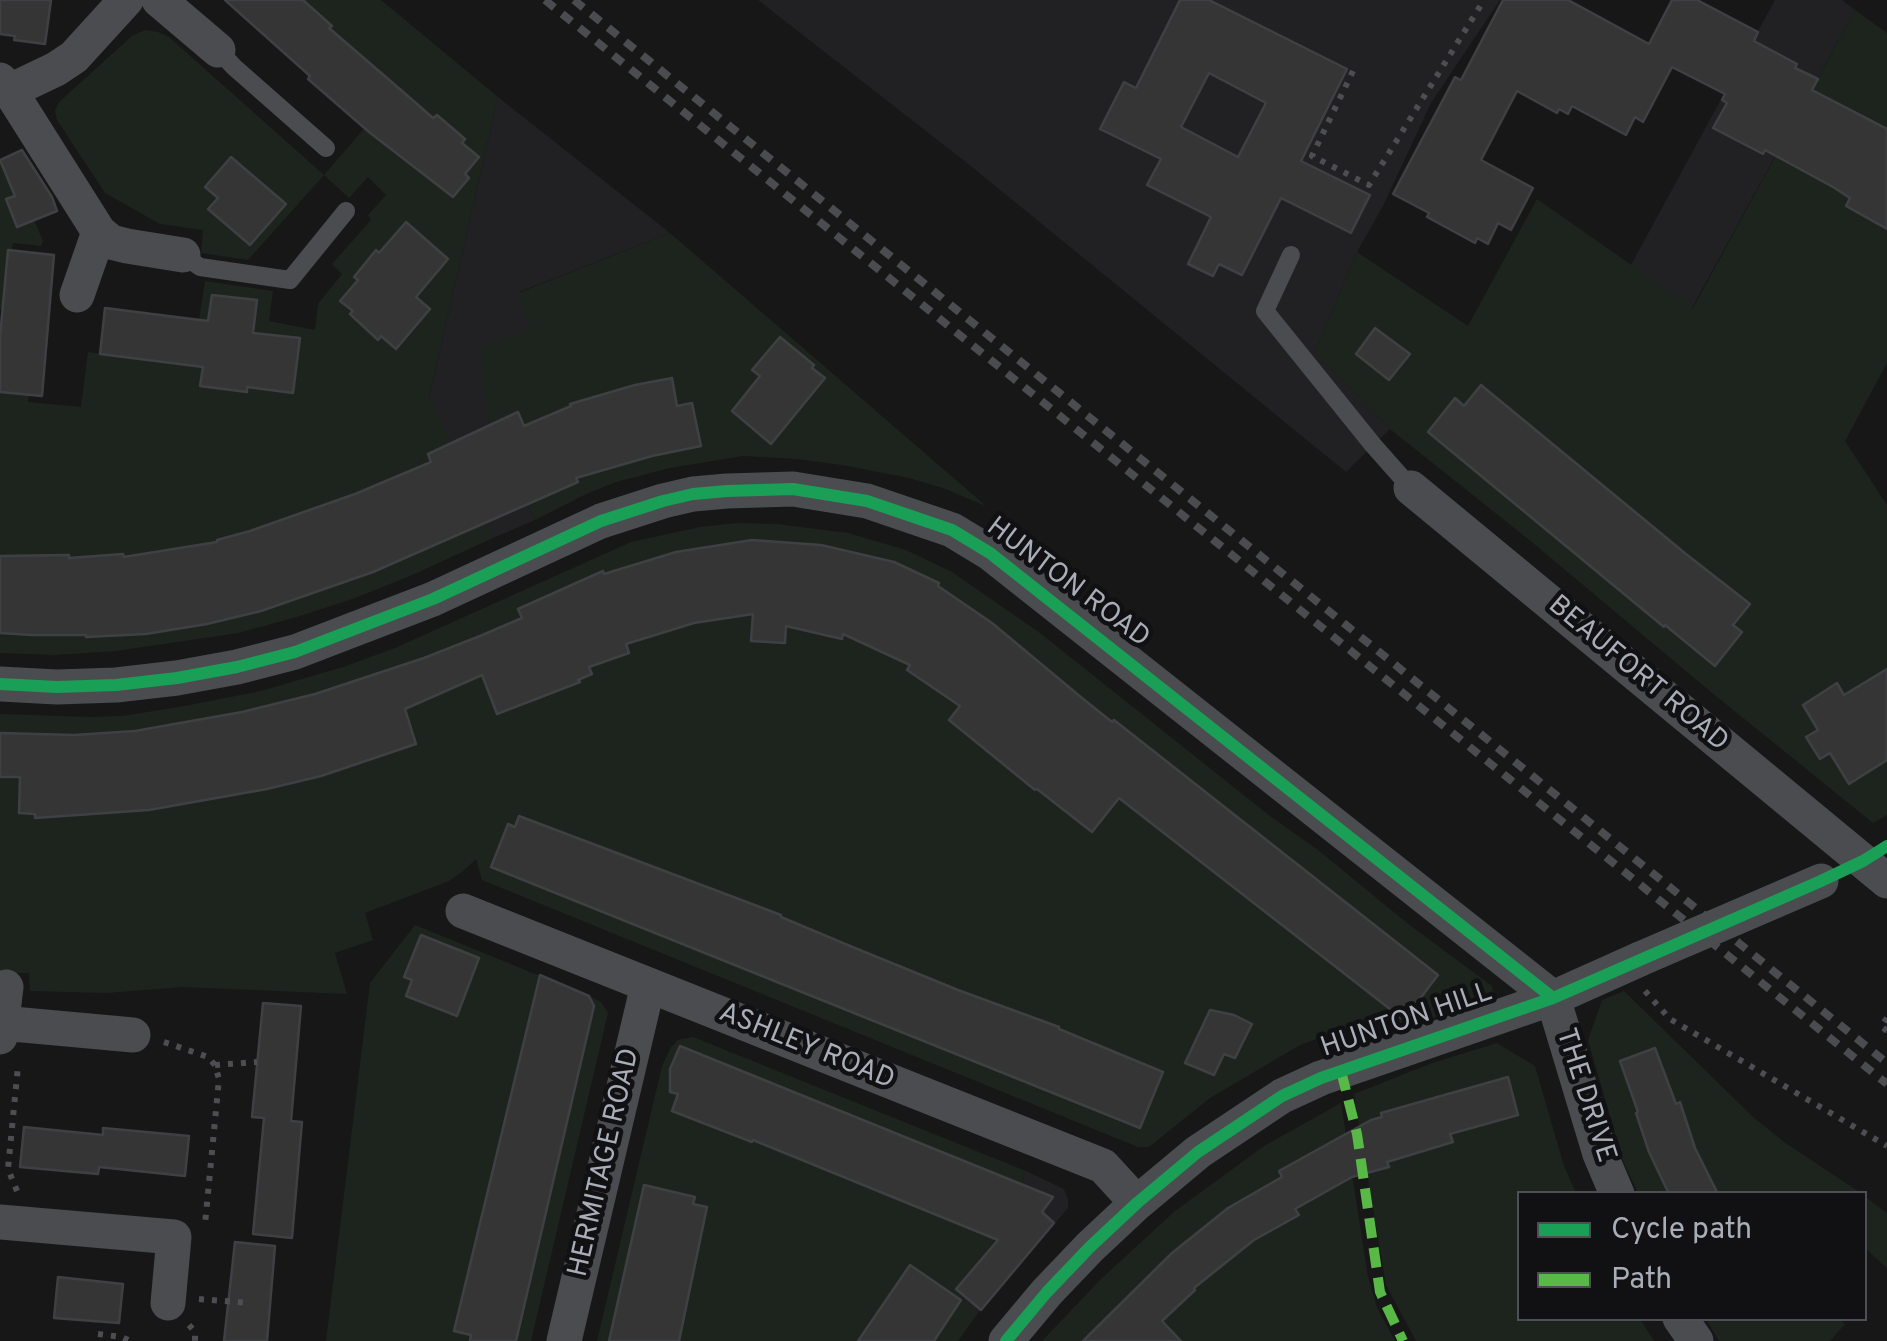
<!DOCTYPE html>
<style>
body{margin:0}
#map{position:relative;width:1887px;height:1341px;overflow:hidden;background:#171717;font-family:Overpass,sans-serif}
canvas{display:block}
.legend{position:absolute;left:1517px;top:1191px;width:350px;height:130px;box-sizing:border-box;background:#111113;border:2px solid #4d4f55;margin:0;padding:12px 18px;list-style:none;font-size:30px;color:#a8adb8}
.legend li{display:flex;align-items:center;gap:20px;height:50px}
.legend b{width:50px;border:2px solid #4d4f55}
</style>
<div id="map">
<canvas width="1887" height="1341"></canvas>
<ul class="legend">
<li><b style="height:12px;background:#1a9f57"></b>Cycle path</li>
<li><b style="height:12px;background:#58b947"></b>Path</li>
</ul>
</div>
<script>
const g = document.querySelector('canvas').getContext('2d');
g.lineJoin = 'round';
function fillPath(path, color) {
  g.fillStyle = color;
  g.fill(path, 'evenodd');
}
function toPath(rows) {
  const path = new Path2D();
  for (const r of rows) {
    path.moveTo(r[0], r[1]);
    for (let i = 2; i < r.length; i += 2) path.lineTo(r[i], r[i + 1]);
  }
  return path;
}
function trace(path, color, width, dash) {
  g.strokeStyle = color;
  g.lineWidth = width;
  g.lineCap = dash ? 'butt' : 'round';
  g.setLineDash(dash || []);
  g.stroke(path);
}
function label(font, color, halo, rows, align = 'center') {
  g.font = font + ' Overpass,sans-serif';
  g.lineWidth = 9;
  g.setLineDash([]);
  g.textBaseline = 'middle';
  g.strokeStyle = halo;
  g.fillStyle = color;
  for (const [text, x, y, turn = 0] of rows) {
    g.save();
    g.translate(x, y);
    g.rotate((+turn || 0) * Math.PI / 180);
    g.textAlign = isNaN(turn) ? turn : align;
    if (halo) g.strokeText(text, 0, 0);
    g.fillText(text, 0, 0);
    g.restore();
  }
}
fillPath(toPath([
 [758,0,1500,0,1431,103,1383,206,1357,252,1315,352,1390,429,1346,472,972,167],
 [1775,0,1842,0,1855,10,1692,308,1631,265],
 [498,97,670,233,519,292,531,330,488,420,535,520,493,538,429,398],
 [1026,1171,1064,1189,1068,1200,1068,1208,978,1313,962,1300,1002,1243,994,1239,1004,1228]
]), '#212123');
fillPath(toPath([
 [303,0,381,0,498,97,429,398,452,443,493,538,410,576,355,598,297,617,238,633,116,651,55,655,0,653,0,392,29,395,28,402,81,407,88,352,157,361,163,315,199,321,205,281,273,291,269,321,315,330,318,304,342,274,332,264,371,220,368,215,386,195,368,177,349,198,324,175,248,260,201,253,203,230,160,224,105,193,57,120,55,111,59,102,132,36,145,30,158,32,169,37,324,175,398,89,317,43,331,25],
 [1855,10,1887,33,1887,363,1845,441,1887,505,1887,815,1873,823,1711,692,1533,543,1390,429,1315,352,1357,252,1468,326,1537,199,1693,308],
 [0,160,15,196,6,200,17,227,34,220,43,241,41,246,13,243,3,309,0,309],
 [670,233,986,506,943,488,909,478,842,465,798,459,743,456,670,468,616,482,586,494,535,520,488,420,480,348,530,330,518,293],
 [737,523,776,524,848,533,906,550,952,572,1040,633,1270,816,1318,850,1407,923,1492,986,1493,992,1490,997,1480,1003,1374,1037,1352,1026,1300,1045,1210,1098,1149,1147,1138,1147,482,880,476,859,462,872,449,881,365,913,373,940,335,953,347,994,183,987,106,993,30,991,29,973,0,973,0,714,91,717,122,716,179,707,261,691,343,667,395,648,631,542,700,527],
 [415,925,589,996,601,1002,608,1013,531,1341,326,1341,370,983],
 [1624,991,1752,1116,1784,1142,1861,1193,1638,1193,1623,1161,1588,1040,1602,1000],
 [693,1037,1026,1171,1004,1228,995,1239,1003,1244,962,1300,978,1313,958,1341,597,1341,662,1066,671,1047,678,1040],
 [1497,1043,1535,1066,1564,1166,1576,1193,1520,1194,1520,1318,1640,1319,1654,1341,1416,1341,1386,1285,1354,1094,1432,1063],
 [1341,1103,1368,1277,1377,1307,1395,1341,1042,1341,1101,1279,1175,1211,1264,1146],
 [1864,1196,1887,1213,1887,1268,1867,1250,1865,1253],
 [1838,1318,1845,1324,1830,1341,1719,1341,1706,1319]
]), '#1d241e');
const building = toPath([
 [0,0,51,0,45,44,14,40,15,36,0,34,0,0],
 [225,0,303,0,332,26,329,28,409,97,433,118,437,115,465,139,462,143,479,157,465,174,469,178,453,197,369,132,308,79,310,76,225,0],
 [1180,0,1209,0,1347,69,1301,161,1370,195,1351,233,1281,198,1242,275,1219,264,1213,276,1188,264,1211,217,1147,185,1161,159,1100,129,1124,82,1136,88,1180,0],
 [1209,73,1266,103,1238,157,1181,127,1209,73],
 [1503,0,1568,0,1649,44,1672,0,1697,0,1758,32,1754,41,1797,64,1795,68,1818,79,1812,90,1887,129,1887,229,1846,206,1850,198,1833,187,1765,150,1763,154,1713,128,1727,103,1722,100,1725,94,1672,67,1643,122,1635,117,1626,135,1572,106,1568,114,1559,109,1557,113,1517,91,1481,160,1533,188,1511,230,1498,223,1488,244,1477,238,1475,243,1427,217,1429,213,1393,194,1455,77,1461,80,1503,0],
 [22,150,52,197,57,211,17,227,6,199,15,196,0,160,22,150],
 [231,157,286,204,250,245,208,209,218,198,205,187,231,157],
 [406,222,448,259,416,297,430,309,396,349,381,336,378,340,350,314,353,311,340,301,358,280,354,277,376,250,379,253,406,222],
 [8,250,54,255,42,396,0,392,0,337,8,250],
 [212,295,257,300,253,333,300,338,293,393,247,387,247,392,200,386,203,367,100,354,105,308,208,321,212,295],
 [1375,328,1410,354,1389,380,1356,354,1375,328],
 [780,337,814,365,812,368,825,378,771,444,732,411,760,376,752,370,780,337],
 [672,378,677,406,692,403,701,446,652,456,576,478,578,482,373,572,261,611,207,624,146,634,86,637,86,635,32,635,0,633,0,556,69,555,69,558,123,554,124,557,217,542,217,540,250,531,355,494,431,462,428,454,518,412,524,426,571,406,570,404,635,385,672,378],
 [1481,385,1686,554,1750,604,1733,625,1742,632,1715,666,1665,625,1664,627,1428,432,1455,398,1464,406,1481,385],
 [752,540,821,545,894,562,939,583,938,586,992,623,1082,698,1112,722,1114,720,1438,975,1404,1020,1119,798,1092,832,1037,789,1035,790,949,720,960,706,907,670,910,665,843,634,842,639,786,626,785,643,751,641,753,614,694,623,626,644,629,653,589,667,592,674,578,680,580,682,497,714,482,675,405,709,416,744,321,776,267,789,149,810,35,818,35,814,19,813,20,777,0,777,0,733,74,735,135,731,242,712,315,694,424,658,480,636,522,618,518,609,603,571,604,574,676,552,752,540],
 [1887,669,1887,760,1849,784,1830,753,1820,759,1806,737,1818,730,1803,705,1837,683,1844,695,1887,669],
 [519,816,781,915,781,917,850,946,958,990,1059,1027,1059,1029,1163,1072,1140,1128,491,867,508,824,515,827,519,816],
 [421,935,479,958,457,1016,406,996,412,980,404,977,421,935],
 [540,975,589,996,594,1006,516,1341,470,1341,471,1335,454,1331,540,975],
 [263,1003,301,1006,291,1121,302,1122,292,1238,253,1234,264,1118,252,1117,263,1003],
 [1210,1010,1234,1015,1252,1024,1235,1058,1224,1054,1214,1075,1185,1063,1210,1010],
 [680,1046,1053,1197,1042,1212,1054,1223,981,1310,956,1289,998,1240,753,1140,752,1142,672,1111,678,1094,670,1092,670,1069,680,1046],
 [1655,1048,1676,1104,1680,1102,1695,1148,1718,1194,1669,1194,1649,1152,1636,1113,1638,1112,1620,1061,1655,1048],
 [1508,1077,1518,1115,1450,1134,1453,1142,1387,1162,1389,1167,1352,1177,1295,1209,1299,1215,1254,1240,1194,1288,1195,1290,1162,1321,1181,1341,1083,1341,1172,1253,1228,1208,1282,1177,1279,1171,1371,1120,1382,1117,1381,1113,1508,1077],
 [24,1127,103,1135,103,1128,189,1136,185,1176,99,1167,98,1174,20,1167,24,1127],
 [644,1185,695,1197,693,1204,707,1207,679,1341,609,1341,644,1185],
 [235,1242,275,1246,267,1341,224,1341,235,1242],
 [910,1265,961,1300,934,1341,858,1341,910,1265],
 [58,1277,123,1284,119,1323,54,1318,58,1277]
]);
fillPath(building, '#353536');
trace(building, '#3f4043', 2.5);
trace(toPath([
 [1353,71,1312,156,1369,185,1484,0],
 [1645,991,1670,1019,1887,1146],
 [1887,1018,1881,1026,1887,1031],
 [164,1042,208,1057,215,1065,219,1079,205,1224],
 [215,1065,257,1062],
 [17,1191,8,1169,18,1066],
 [199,1299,250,1303],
 [189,1325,195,1332,195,1341],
 [98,1334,122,1337,130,1341]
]), '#4d4e52', 6, [5, 8]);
trace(toPath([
 [218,50,234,67,326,148],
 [183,255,200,267,290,280,346,211],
 [1291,255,1265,311,1373,445,1411,488]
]), '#4b4c50', 18);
trace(toPath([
 [159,0,218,50],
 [0,80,10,91,99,232,111,242,127,246,183,255],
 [10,91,56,69,74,57,126,0],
 [77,295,99,232],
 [1411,488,1887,881],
 [0,684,57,687,116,685,177,678,237,667,295,652,433,599,601,521,663,501,693,494,727,491,793,489,867,501,952,530,990,553,1553,998],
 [463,911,1103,1166,1137,1203],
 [1553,998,1600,1154,1617,1194],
 [1,1023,133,1035],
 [0,1037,6,987],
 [0,1222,174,1237,168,1303],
 [1680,1318,1696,1341],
 [564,1341,648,985],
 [1006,1341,1047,1292,1090,1247,1137,1203,1198,1152,1282,1096,1321,1078,1553,998,1640,959]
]), '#4b4c50', 35);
trace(toPath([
 [545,0,1887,1084],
 [574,0,1887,1063]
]), '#4b4c4f', 8, [12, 10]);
trace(toPath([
 [1640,959,1821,881]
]), '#4b4c50', 35);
trace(toPath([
 [1341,1071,1357,1134,1380,1292,1403,1341]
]), '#58b947', 10, [20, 10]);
trace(toPath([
 [0,684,57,687,116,685,177,678,237,667,295,652,433,599,601,521,663,501,693,494,727,491,793,489,867,501,952,530,990,553,1553,998],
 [1006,1341,1047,1292,1090,1247,1137,1203,1198,1152,1282,1096,1321,1078,1553,998,1821,881,1863,861,1887,846]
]), '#1a9f57', 12);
label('28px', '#a8adb8', '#111113', [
 ["HUNTON ROAD",1067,584,37],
 ["BEAUFORT ROAD",1637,675,40],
 ["HUNTON HILL",1407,1022,-19],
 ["ASHLEY ROAD",806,1048,22],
 ["THE DRIVE",1584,1096,72],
 ["HERMITAGE ROAD",606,1163,-77]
]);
</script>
